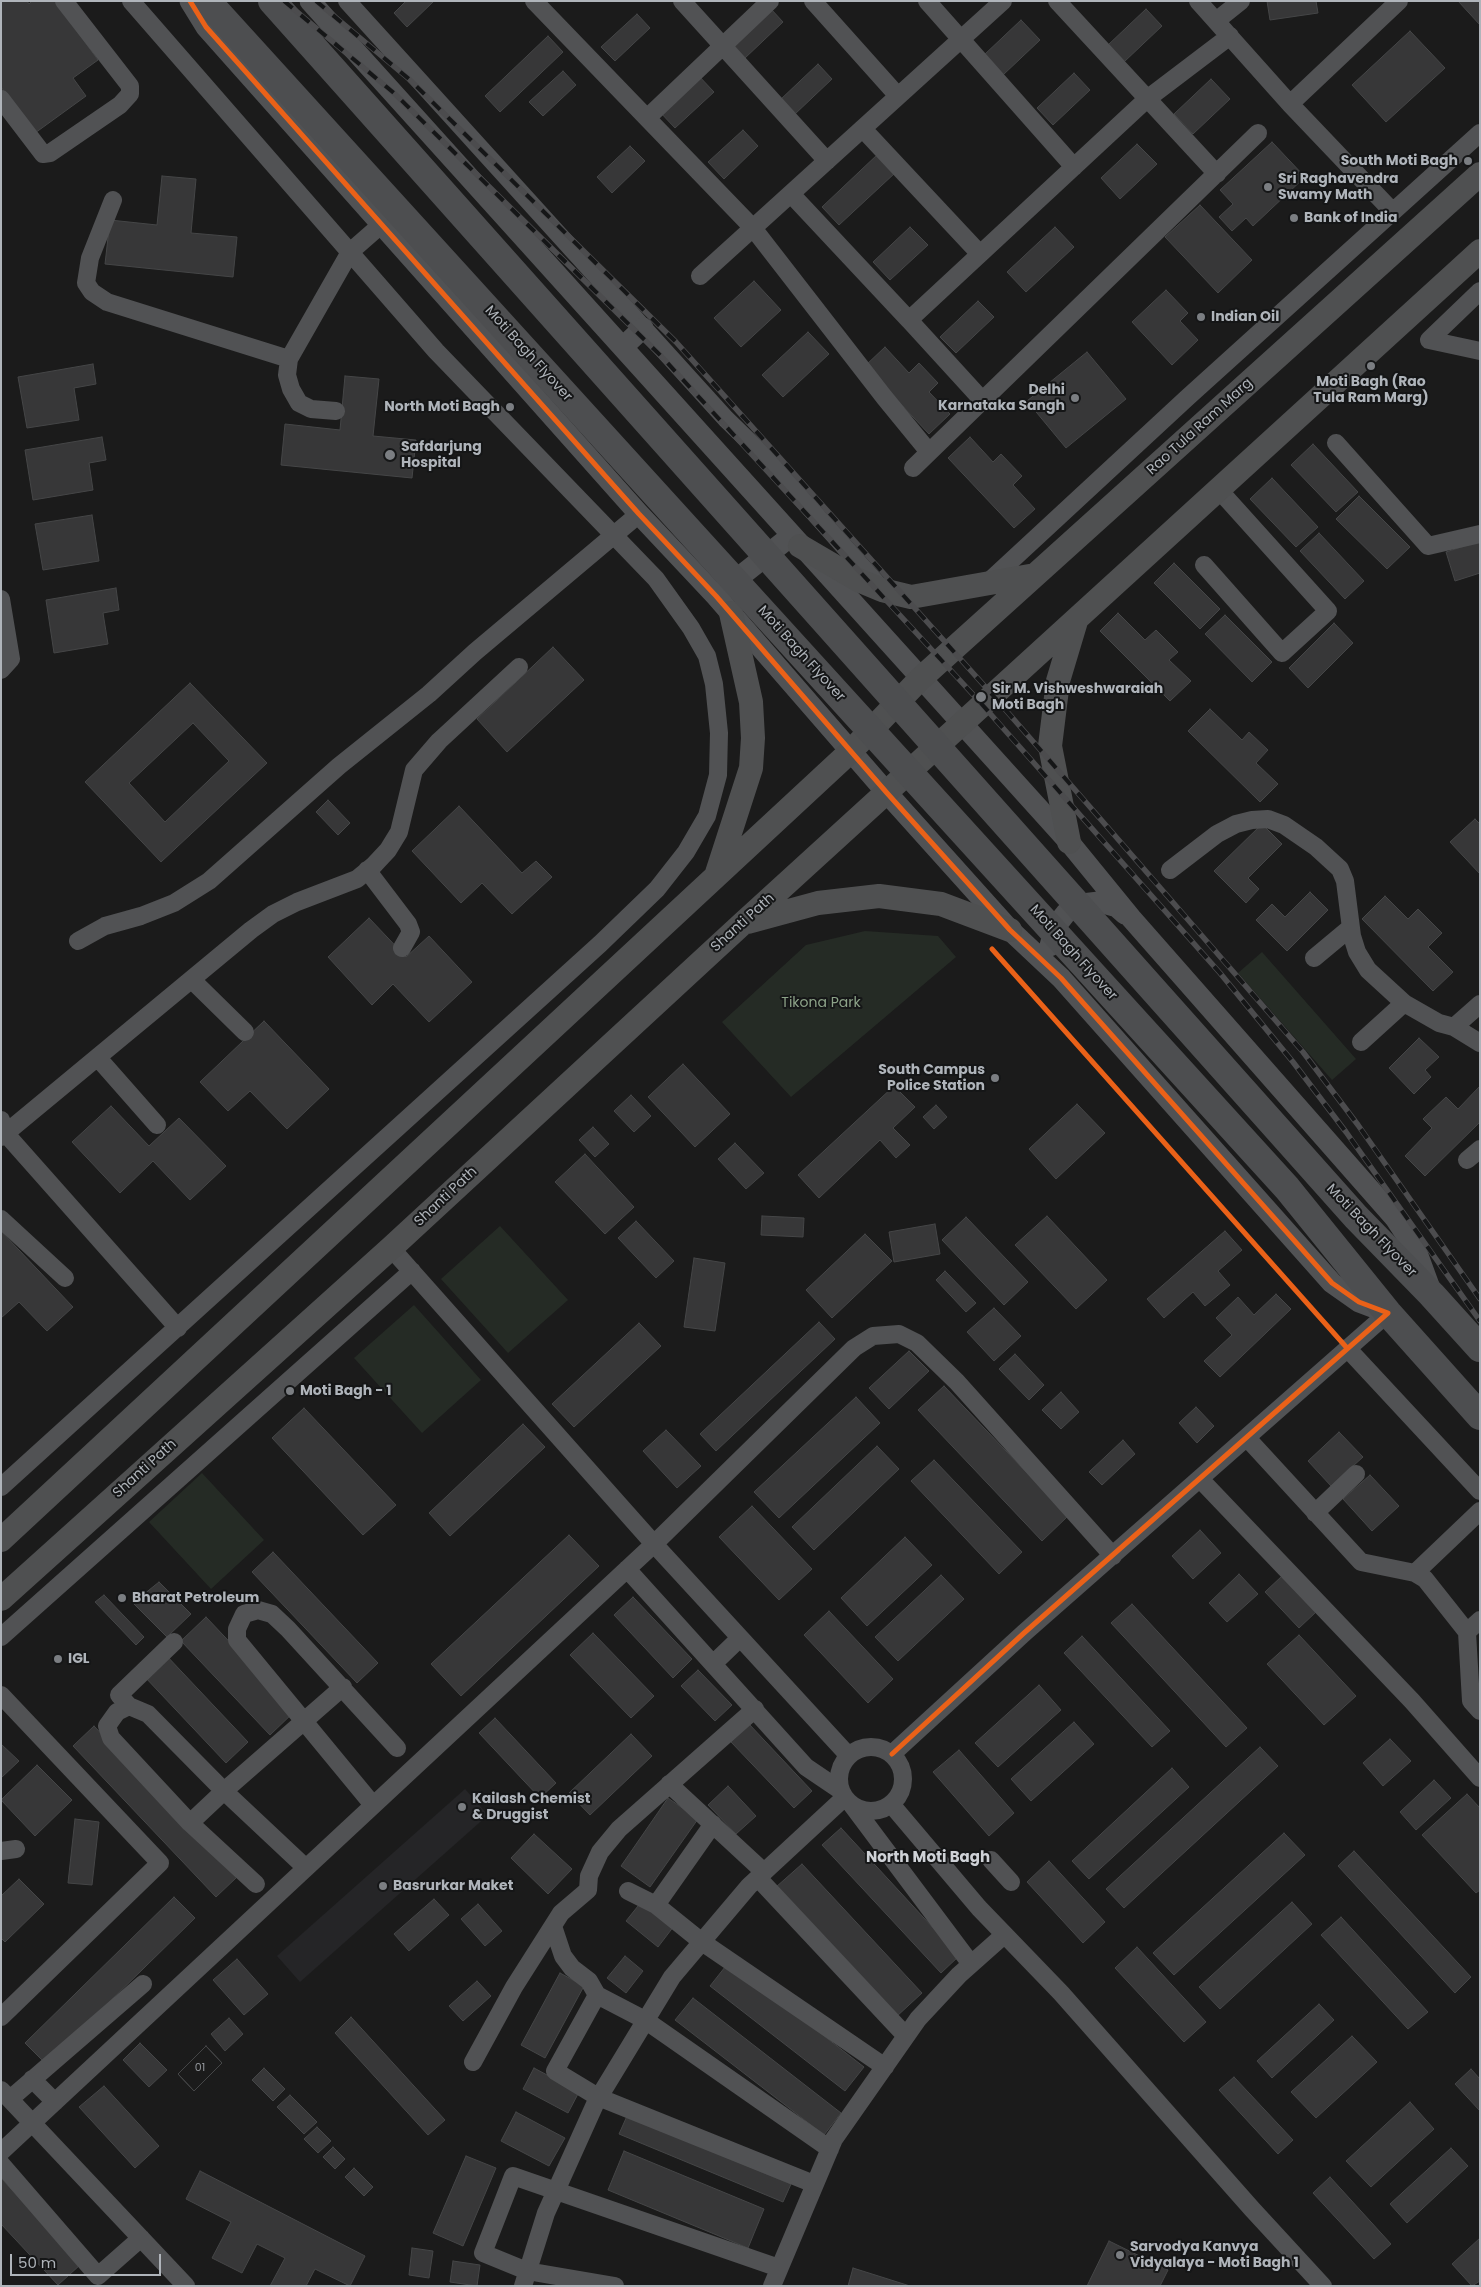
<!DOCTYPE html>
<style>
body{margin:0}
#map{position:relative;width:1481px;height:2287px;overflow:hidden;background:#1b1b1b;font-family:Poppins,sans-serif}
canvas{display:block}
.frame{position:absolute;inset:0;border:2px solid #afb4ba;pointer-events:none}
.scale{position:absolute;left:10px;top:2254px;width:151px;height:22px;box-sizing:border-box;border:2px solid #afb4ba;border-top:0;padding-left:6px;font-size:15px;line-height:18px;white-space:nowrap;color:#afb4ba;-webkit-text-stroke:4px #151617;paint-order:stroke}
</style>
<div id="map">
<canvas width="1481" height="2287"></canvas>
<div class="frame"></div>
<div class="scale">50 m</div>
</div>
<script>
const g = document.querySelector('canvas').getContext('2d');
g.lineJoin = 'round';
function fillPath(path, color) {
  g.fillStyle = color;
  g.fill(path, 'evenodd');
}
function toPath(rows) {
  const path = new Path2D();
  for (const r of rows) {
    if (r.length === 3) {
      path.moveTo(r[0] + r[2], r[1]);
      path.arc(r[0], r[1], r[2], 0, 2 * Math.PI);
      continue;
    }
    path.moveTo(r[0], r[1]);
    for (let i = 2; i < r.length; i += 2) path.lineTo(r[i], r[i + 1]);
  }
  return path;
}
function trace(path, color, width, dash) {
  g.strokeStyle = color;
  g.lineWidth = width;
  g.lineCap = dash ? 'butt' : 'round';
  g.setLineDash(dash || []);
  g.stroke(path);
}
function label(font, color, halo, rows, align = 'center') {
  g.font = font + ' Poppins,sans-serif';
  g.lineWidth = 4;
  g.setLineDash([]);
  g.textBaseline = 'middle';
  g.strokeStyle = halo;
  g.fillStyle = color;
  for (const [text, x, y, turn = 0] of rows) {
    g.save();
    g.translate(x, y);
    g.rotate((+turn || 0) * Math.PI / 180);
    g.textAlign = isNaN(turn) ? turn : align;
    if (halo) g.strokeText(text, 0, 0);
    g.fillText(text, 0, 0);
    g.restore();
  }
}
fillPath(toPath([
 [465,1789,488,1815,300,1982,277,1956]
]), '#252527');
fillPath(toPath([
 [865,931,938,936,956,957,791,1097,722,1022,806,945],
 [1262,952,1356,1059,1332,1080,1238,973],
 [500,1226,568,1300,508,1353,441,1279],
 [414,1305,481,1380,422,1433,354,1358],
 [202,1473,264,1540,211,1589,149,1522]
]), '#252b25');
const building = toPath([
 [1,1,27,1,29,4,32,1,55,1,98,60,73,78,86,96,35,133,1,87,1,1],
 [406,1,434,1,407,27,394,13,406,1],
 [1267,1,1316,1,1318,13,1270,20,1267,1],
 [1458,1,1480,1,1480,25,1458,1],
 [771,9,783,22,744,59,731,46,771,9],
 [1146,9,1162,26,1124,62,1108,45,1146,9],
 [637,14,650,28,615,61,601,47,637,14],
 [1021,20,1040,40,1003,75,984,55,1021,20],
 [1410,31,1445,68,1386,122,1352,85,1410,31],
 [548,36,563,52,500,112,485,96,548,36],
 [818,64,832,79,794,115,780,100,818,64],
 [563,71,576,85,543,116,529,102,563,71],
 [1074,73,1090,90,1053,125,1037,108,1074,73],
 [697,74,714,92,675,128,658,110,697,74],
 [1211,79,1230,99,1193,134,1174,114,1211,79],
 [743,130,758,146,724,179,708,162,743,130],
 [1272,142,1305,177,1253,226,1246,218,1232,231,1219,217,1233,204,1220,190,1272,142],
 [1137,144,1157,164,1120,199,1101,178,1137,144],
 [630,146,645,161,612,193,597,177,630,146],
 [878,154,895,173,839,225,822,207,878,154],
 [162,176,196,179,191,233,237,237,233,277,105,264,110,220,157,225,162,176],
 [1200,205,1252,260,1218,293,1165,237,1200,205],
 [910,227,928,245,890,280,873,262,910,227],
 [1055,227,1074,247,1026,292,1007,272,1055,227],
 [754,281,781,310,741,347,714,318,754,281],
 [1166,290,1188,313,1180,321,1198,340,1172,365,1132,322,1166,290],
 [978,301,994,317,956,353,940,337,978,301],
 [808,332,829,354,783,397,762,375,808,332],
 [885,347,909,373,919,363,938,383,929,392,950,414,929,434,865,366,885,347],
 [1087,352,1126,399,1066,448,1027,401,1087,352],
 [93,364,96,384,74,388,79,420,27,428,18,377,93,364],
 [345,376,379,379,373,436,416,440,412,478,281,465,285,424,340,430,345,376],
 [102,437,106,460,89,463,93,490,33,500,25,450,102,437],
 [970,437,993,462,1001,454,1022,476,1013,485,1035,509,1014,528,948,458,970,437],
 [1313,444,1358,492,1336,512,1291,465,1313,444],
 [1272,478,1318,527,1296,547,1250,499,1272,478],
 [1359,496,1410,547,1387,569,1336,519,1359,496],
 [92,515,99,561,43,570,35,524,92,515],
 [1319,533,1364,581,1345,599,1300,551,1319,533],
 [1480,541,1480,573,1455,581,1446,552,1480,541],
 [1174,563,1220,609,1200,629,1154,583,1174,563],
 [116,588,119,610,103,613,108,644,54,653,46,600,116,588],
 [1118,613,1145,640,1156,630,1178,652,1169,660,1191,681,1170,701,1100,631,1118,613],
 [1225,615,1272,662,1252,682,1205,634,1225,615],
 [1334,623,1353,643,1308,688,1289,668,1334,623],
 [553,647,584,680,507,752,477,719,553,647],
 [190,683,267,763,161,862,85,782,190,683],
 [193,723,229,761,165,822,129,783,193,723],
 [1210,709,1242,740,1249,732,1268,750,1256,763,1278,784,1260,802,1188,731,1210,709],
 [328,800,350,823,338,835,316,812,328,800],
 [459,806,522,873,536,861,552,877,512,914,482,883,461,903,412,851,459,806],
 [1475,819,1480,824,1480,874,1450,842,1475,819],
 [1262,824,1282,844,1248,878,1259,889,1246,903,1214,871,1262,824],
 [1310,892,1328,910,1287,951,1256,920,1272,904,1285,917,1310,892],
 [1385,896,1408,919,1418,909,1442,933,1428,947,1453,972,1433,991,1362,919,1385,896],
 [369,918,406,957,429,936,472,982,429,1022,393,984,372,1005,328,957,369,918],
 [264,1021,329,1089,287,1129,250,1091,228,1111,200,1082,264,1021],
 [1419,1038,1439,1057,1425,1070,1431,1077,1414,1094,1389,1068,1419,1038],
 [683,1064,730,1114,695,1147,648,1097,683,1064],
 [894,1086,915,1107,893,1128,910,1145,896,1158,880,1140,819,1198,798,1175,894,1086],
 [1480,1086,1480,1122,1425,1176,1405,1156,1432,1128,1423,1119,1446,1097,1458,1109,1480,1086],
 [631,1095,651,1116,634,1132,614,1111,631,1095],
 [1077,1104,1105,1133,1056,1179,1029,1149,1077,1104],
 [936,1105,947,1117,934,1129,923,1117,936,1105],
 [111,1106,149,1146,179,1118,226,1166,190,1200,153,1161,120,1193,72,1142,111,1106],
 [593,1127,609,1144,595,1157,579,1140,593,1127],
 [735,1143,764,1173,746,1189,718,1159,735,1143],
 [585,1154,634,1207,605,1234,555,1182,585,1154],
 [762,1216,804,1218,803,1237,761,1235,762,1216],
 [1047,1216,1107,1280,1076,1309,1015,1245,1047,1216],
 [966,1217,1028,1282,1004,1305,942,1240,966,1217],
 [636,1221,674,1261,656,1278,618,1238,636,1221],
 [935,1224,940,1254,894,1262,889,1232,935,1224],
 [1,1231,73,1307,47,1331,19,1302,1,1318,1,1231],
 [1225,1231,1242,1250,1218,1271,1230,1285,1205,1306,1193,1292,1164,1318,1147,1299,1225,1231],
 [865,1234,892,1261,832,1318,806,1290,865,1234],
 [694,1258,725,1263,715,1331,684,1327,694,1258],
 [945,1271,976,1303,966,1312,936,1280,945,1271],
 [1276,1294,1291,1309,1220,1377,1204,1361,1232,1335,1216,1318,1238,1297,1254,1315,1276,1294],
 [994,1308,1021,1336,994,1361,967,1332,994,1308],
 [819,1322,835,1339,716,1451,700,1434,819,1322],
 [639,1323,661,1346,574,1427,552,1404,639,1323],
 [909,1351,929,1371,889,1409,869,1388,909,1351],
 [1015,1354,1044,1385,1029,1400,999,1369,1015,1354],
 [944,1386,1068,1516,1042,1541,918,1410,944,1386],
 [1061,1392,1079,1412,1061,1429,1042,1410,1061,1392],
 [856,1397,880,1423,779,1518,754,1492,856,1397],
 [1196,1407,1214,1426,1197,1443,1179,1423,1196,1407],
 [304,1408,396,1505,363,1535,272,1438,304,1408],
 [523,1424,545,1447,450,1536,429,1513,523,1424],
 [666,1430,701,1466,677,1488,643,1451,666,1430],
 [1339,1432,1363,1457,1331,1486,1308,1461,1339,1432],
 [1123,1440,1135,1454,1102,1485,1089,1472,1123,1440],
 [877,1446,899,1469,814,1550,792,1527,877,1446],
 [934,1460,1022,1552,999,1574,911,1481,934,1460],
 [1370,1475,1399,1506,1372,1531,1343,1499,1370,1475],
 [752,1506,812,1569,779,1600,719,1537,752,1506],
 [1200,1530,1221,1553,1193,1579,1172,1556,1200,1530],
 [569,1535,599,1566,461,1696,431,1664,569,1535],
 [905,1537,932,1565,867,1626,841,1598,905,1537],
 [273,1552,378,1663,357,1683,252,1572,273,1552],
 [1239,1574,1258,1594,1227,1622,1209,1603,1239,1574],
 [941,1575,964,1599,898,1661,875,1637,941,1575],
 [1282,1576,1316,1612,1299,1628,1265,1592,1282,1576],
 [159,1582,191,1614,167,1637,133,1603,159,1582],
 [104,1595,144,1637,136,1645,95,1602,104,1595],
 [633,1597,692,1659,673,1678,614,1615,633,1597],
 [1132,1604,1247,1728,1226,1747,1111,1623,1132,1604],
 [829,1611,893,1679,868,1703,804,1635,829,1611],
 [206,1617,295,1711,270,1735,181,1641,206,1617],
 [593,1633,654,1696,631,1718,570,1655,593,1633],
 [1299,1635,1356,1696,1324,1725,1267,1664,1299,1635],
 [1082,1636,1170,1731,1152,1747,1064,1653,1082,1636],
 [165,1654,248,1742,226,1763,143,1675,165,1654],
 [698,1670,732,1705,715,1721,681,1686,698,1670],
 [1039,1685,1061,1710,998,1767,975,1743,1039,1685],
 [495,1718,556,1783,540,1798,479,1733,495,1718],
 [1074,1722,1094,1744,1031,1801,1011,1779,1074,1722],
 [749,1724,812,1791,794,1808,731,1742,749,1724],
 [94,1726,237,1877,216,1897,73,1746,94,1726],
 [631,1734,652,1756,590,1815,569,1793,631,1734],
 [1390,1739,1411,1761,1383,1786,1363,1763,1390,1739],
 [1,1744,19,1761,1,1778,1,1744],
 [1260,1747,1278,1766,1124,1908,1106,1889,1260,1747],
 [959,1750,1014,1813,989,1836,933,1772,959,1750],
 [37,1765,72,1800,35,1836,1,1800,37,1765],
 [1172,1768,1189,1787,1089,1879,1072,1861,1172,1768],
 [1434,1780,1451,1798,1416,1830,1400,1812,1434,1780],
 [728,1786,756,1816,736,1834,708,1805,728,1786],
 [1467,1794,1480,1808,1480,1890,1476,1893,1422,1835,1467,1794],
 [668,1798,698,1819,650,1887,621,1866,668,1798],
 [75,1819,99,1822,92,1885,68,1883,75,1819],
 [841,1828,959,1956,941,1973,822,1845,841,1828],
 [1284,1833,1305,1855,1174,1975,1153,1953,1284,1833],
 [534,1834,572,1869,548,1894,511,1858,534,1834],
 [1354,1851,1471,1977,1455,1993,1338,1866,1354,1851],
 [1049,1861,1105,1922,1083,1943,1027,1882,1049,1861],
 [802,1864,922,1993,896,2017,776,1887,802,1864],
 [19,1879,44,1904,5,1942,1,1938,1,1896,19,1879],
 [174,1897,195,1918,46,2064,25,2043,174,1897],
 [434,1899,449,1915,409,1951,394,1934,434,1899],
 [642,1901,674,1926,658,1947,626,1921,642,1901],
 [1292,1902,1312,1924,1220,2009,1199,1987,1292,1902],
 [478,1904,502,1931,485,1946,461,1919,478,1904],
 [1341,1917,1428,2012,1408,2029,1321,1935,1341,1917],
 [1137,1947,1206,2022,1184,2042,1115,1968,1137,1947],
 [625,1956,643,1971,626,1993,607,1978,625,1956],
 [237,1959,268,1994,244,2015,213,1980,237,1959],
 [729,1962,864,2067,845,2091,710,1986,729,1962],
 [560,1973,584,1986,545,2058,521,2045,560,1973],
 [477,1981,491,1996,463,2021,449,2006,477,1981],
 [693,1998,841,2113,824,2135,675,2020,693,1998],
 [1319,2004,1334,2020,1272,2078,1257,2061,1319,2004],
 [351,2017,445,2120,428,2135,335,2033,351,2017],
 [229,2018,243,2034,225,2051,211,2034,229,2018],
 [1352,2036,1377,2062,1316,2118,1291,2092,1352,2036],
 [140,2043,167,2070,149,2087,123,2060,140,2043],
 [206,2046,222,2063,194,2091,178,2074,206,2046],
 [206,2046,222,2063,194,2091,178,2074,206,2046],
 [264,2068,285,2089,273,2101,252,2080,264,2068],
 [534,2068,579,2092,568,2113,523,2089,534,2068],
 [1471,2069,1480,2079,1480,2111,1455,2084,1471,2069],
 [1234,2077,1293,2140,1278,2154,1219,2090,1234,2077],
 [104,2086,159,2146,135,2168,79,2107,104,2086],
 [290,2095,317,2122,304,2134,277,2107,290,2095],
 [1410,2102,1434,2129,1371,2187,1346,2161,1410,2102],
 [516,2112,565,2138,549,2166,501,2141,516,2112],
 [627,2116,791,2184,783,2202,619,2134,627,2116],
 [317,2127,331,2141,318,2153,304,2139,317,2127],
 [333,2147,345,2159,335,2169,323,2157,333,2147],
 [1451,2148,1468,2166,1407,2223,1390,2204,1451,2148],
 [624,2151,764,2209,748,2248,608,2190,624,2151],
 [466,2156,496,2168,463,2246,433,2233,466,2156],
 [354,2168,373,2187,364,2196,345,2177,354,2168],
 [200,2171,365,2256,350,2286,315,2269,306,2286,270,2286,285,2258,257,2244,242,2273,212,2258,231,2222,186,2199,200,2171],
 [1330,2177,1391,2244,1374,2259,1313,2193,1330,2177],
 [1,2178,80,2265,58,2285,1,2224,1,2178],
 [1480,2238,1480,2281,1472,2286,1452,2264,1480,2238],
 [1109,2241,1168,2270,1160,2286,1087,2286,1109,2241],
 [412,2248,433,2251,429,2278,409,2275,412,2248],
 [453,2261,480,2265,477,2286,450,2282,453,2261],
 [853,2268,910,2286,848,2286,853,2268]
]);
fillPath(building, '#373738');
trace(building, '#454647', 1);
trace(toPath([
 [347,1,726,419,763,455,880,587],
 [534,1,753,228,884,397,929,452],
 [682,1,827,161],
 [813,1,898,96],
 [927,1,1074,167],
 [1057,1,1217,174],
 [1198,1,1290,104,1392,211],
 [1216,21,1241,1],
 [1,99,43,154,50,153,120,105,130,94,130,86,64,1],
 [1290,104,1399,1],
 [647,118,770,1],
 [863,129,980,254],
 [791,194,909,320],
 [113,200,90,258,86,283,92,292,107,302,289,359],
 [700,276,1003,1],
 [1429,340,1480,291],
 [1429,340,1480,351],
 [983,401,909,320,1147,99,1230,36],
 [336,411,311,409,299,403,291,389,287,375,289,359,350,252,382,224],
 [1336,443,1428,546,1480,534],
 [913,468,1258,133],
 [1204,565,1282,653,1328,611,1219,490],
 [985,585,1188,397,1480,133],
 [1,599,11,659,1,670],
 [367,870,408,924,411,932,402,948],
 [1170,870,1217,834,1236,824,1252,820,1268,819,1284,825,1316,847,1340,869,1345,881,1352,936,1357,952,1368,970,1404,1003,1439,1023,1454,1027,1480,1043],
 [78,941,105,926,141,916,174,903,209,881,339,766,429,694,475,652,639,514],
 [1314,958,1350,928],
 [192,980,245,1032],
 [1454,1027,1480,1004],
 [1361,1042,1404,1003],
 [98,1058,157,1125],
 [1,1120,6,1134,178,1328],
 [1,1137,251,930,273,914,297,902,357,879,374,865,388,850,399,832,414,770,439,741,519,667],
 [1467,1160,1480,1149],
 [1,1219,65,1278],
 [391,1248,654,1544,848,1755],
 [1347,1348,1480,1491],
 [1247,1438,1361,1562,1415,1573,1425,1579,1467,1632,1480,1620],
 [1200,1479,1412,1701,1480,1778],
 [1,1487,600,944,657,889,686,852,707,816,718,775,719,733,714,684,707,656,691,628,656,579,436,351,131,1],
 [1315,1513,1356,1474],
 [627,1569,806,1767,840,1790],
 [1415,1573,1480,1511],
 [1467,1632,1471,1701,1480,1711],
 [1,1637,412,1271],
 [714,1663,740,1638],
 [1,1695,160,1863,1,2017],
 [129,1706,119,1695,174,1642],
 [871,1779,32],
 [892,1754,1024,1633,1388,1313],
 [669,1784,764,1872],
 [891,1804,979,1908,1061,1993,1252,2209,1323,2286],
 [373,1805,237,1640,237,1629,244,1614,258,1610,272,1614,288,1629,397,1748],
 [852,1805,971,1964],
 [190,1823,224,1791,306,1868],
 [1,1851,16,1849],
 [991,1860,1011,1882],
 [758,1878,906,2036],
 [256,1884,190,1823,111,1738,107,1726,117,1712,129,1706,148,1714,224,1791,343,1687],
 [628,1891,656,1905,713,1824],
 [656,1905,702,1942,885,2067],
 [553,1926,563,1956,572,1968,589,1981,597,1995],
 [473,2062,514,1987,561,1913,588,1890,589,1876,600,1852,619,1829,755,1709],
 [32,2079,55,2102],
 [1,2090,186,2286],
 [10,2099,143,1984],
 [1,2152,654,1544,854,1348,873,1336,899,1334,917,1343,957,1382,1113,1556],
 [1,2164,98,2276,141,2238],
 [814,2184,598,2097,555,2071,597,1995,645,2020,830,2149],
 [523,2286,546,2213,596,2102,672,1977,749,1886,844,1798],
 [615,2286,527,2271,483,2253,513,2176,779,2268],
 [772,2286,834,2139,918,2019,959,1975,1004,1935]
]), '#515254', 18);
trace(toPath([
 [190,1,206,27,639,514,716,596,887,793,1010,930,1061,978,1332,1283,1359,1302,1388,1313],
 [310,1,1069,842,1131,918,1395,1218,1416,1250,1431,1291],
 [623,347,643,328],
 [723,590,791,536],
 [1050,946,1055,927,1066,913,1082,904,1099,902,1117,907,1125,914]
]), '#515254', 21);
trace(toPath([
 [800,546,858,580,882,590,911,597,1035,575],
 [1069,842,1050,746,1058,681,1076,621],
 [717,873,751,768,753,738,751,702,731,613],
 [748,922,818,903,879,896,941,904,1010,930],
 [1,1540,852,750,920,679,1480,174],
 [1,1599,391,1248,742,924,1480,251]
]), '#4f5051', 24);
trace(toPath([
 [207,1,1287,1188,1388,1313,1480,1416],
 [272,1,1356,1217,1432,1295,1480,1348]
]), '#4d4e50', 28);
const rail = toPath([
 [284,1,395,94,661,356,979,701,1220,973,1293,1062,1346,1132,1480,1321],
 [316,1,409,79,676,342,990,692,1303,1052,1358,1125,1480,1299]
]);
trace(rail, '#4c4c4e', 5.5);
trace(rail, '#151617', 4, [11]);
trace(toPath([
 [190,1,206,27,639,514,716,596,887,793,1010,930,1061,978,1332,1283,1359,1302,1388,1313,1024,1633,892,1754],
 [992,949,1347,1348]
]), '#ea6118', 5);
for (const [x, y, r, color] of [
 [1468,161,5,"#7b7e82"],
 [1268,187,5,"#7b7e82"],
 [1294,218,5,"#7b7e82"],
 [1201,317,5,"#7b7e82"],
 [1371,366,5,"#7b7e82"],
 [1075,398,5,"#7b7e82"],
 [510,407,5,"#7b7e82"],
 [390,455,6,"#7b7e82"],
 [981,697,6,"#7b7e82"],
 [995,1078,5,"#7b7e82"],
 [290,1391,5,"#7b7e82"],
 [122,1598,5,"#7b7e82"],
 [58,1659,5,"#7b7e82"],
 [462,1807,5,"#7b7e82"],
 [383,1886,5,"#7b7e82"],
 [1120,2255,5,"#7b7e82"]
]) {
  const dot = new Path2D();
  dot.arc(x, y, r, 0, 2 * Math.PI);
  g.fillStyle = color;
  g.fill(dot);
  trace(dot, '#151617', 2);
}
label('11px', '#91959a', null, [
 ["01",200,2068]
]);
label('bold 14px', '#afb4ba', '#151617', [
 ["South Moti Bagh",1458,161,"right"],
 ["Sri Raghavendra",1278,179],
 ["Swamy Math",1278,195],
 ["Bank of India",1304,218],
 ["Indian Oil",1211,317],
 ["Moti Bagh (Rao",1371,382,"center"],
 ["Tula Ram Marg)",1371,398,"center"],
 ["Delhi",1065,390,"right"],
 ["Karnataka Sangh",1065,406,"right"],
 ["North Moti Bagh",500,407,"right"],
 ["Safdarjung",401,447],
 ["Hospital",401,463],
 ["Sir M. Vishweshwaraiah",992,689],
 ["Moti Bagh",992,705],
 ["South Campus",985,1070,"right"],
 ["Police Station",985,1086,"right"],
 ["Moti Bagh - 1",300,1391],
 ["Bharat Petroleum",132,1598],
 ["IGL",68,1659],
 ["Kailash Chemist",472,1799],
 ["& Druggist",472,1815],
 ["Basrurkar Maket",393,1886],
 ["Sarvodya Kanvya",1130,2247],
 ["Vidyalaya - Moti Bagh 1",1130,2263]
], 'left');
label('14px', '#afb4ba', '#151617', [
 ["Moti Bagh Flyover",528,354,48],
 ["Rao Tula Ram Marg",1200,427,-42],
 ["Moti Bagh Flyover",801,654,48],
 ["Shanti Path",743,923,-42],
 ["Moti Bagh Flyover",1073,953,48],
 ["Shanti Path",446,1197,-43],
 ["Moti Bagh Flyover",1371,1231,46],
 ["Shanti Path",145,1469,-42]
]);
label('14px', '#8ca288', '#151617', [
 ["Tikona Park",821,1003]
]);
label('bold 15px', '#cfd2d7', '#151617', [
 ["North Moti Bagh",928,1858]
]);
</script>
